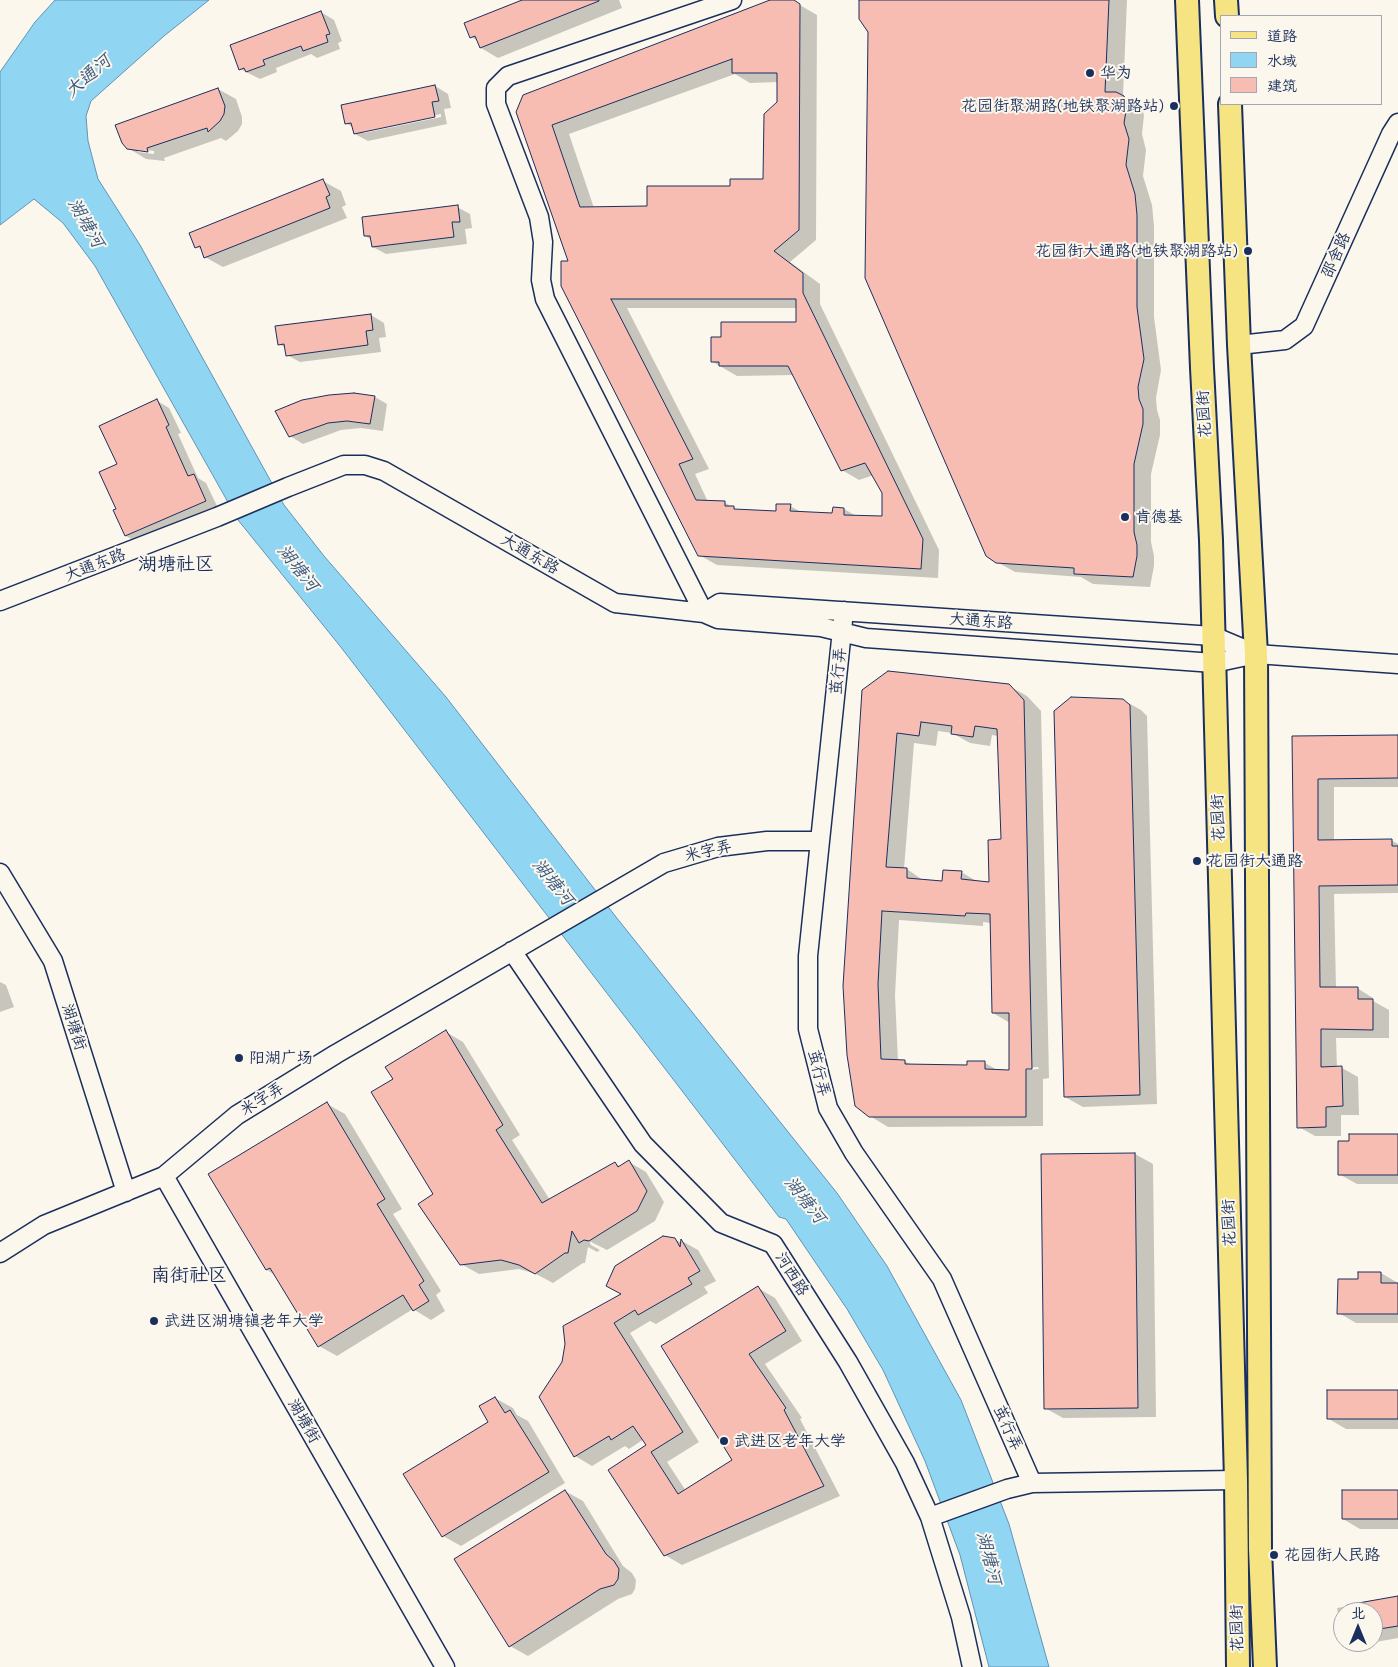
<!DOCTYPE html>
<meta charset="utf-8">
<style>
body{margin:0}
#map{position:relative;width:1398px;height:1667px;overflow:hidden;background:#fbf7ec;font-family:Mali,"LXGW WenKai TC",sans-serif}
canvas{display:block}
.legend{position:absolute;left:1220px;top:15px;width:162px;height:90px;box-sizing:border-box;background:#fbf7ec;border:1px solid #a1a7b3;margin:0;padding:6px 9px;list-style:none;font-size:15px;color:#1b2f5e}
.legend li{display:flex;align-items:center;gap:10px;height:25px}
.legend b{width:25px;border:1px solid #a1a7b3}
.north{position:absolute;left:1333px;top:1602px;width:50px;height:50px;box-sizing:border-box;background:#fbf7ec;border:1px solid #a1a7b3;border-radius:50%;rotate:0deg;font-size:14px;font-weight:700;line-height:20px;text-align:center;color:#1b2f5e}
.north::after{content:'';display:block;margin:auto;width:18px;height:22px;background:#1b2f5e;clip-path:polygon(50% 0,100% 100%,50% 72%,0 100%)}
</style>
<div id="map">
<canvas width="1398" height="1667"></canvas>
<ul class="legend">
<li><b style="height:6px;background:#f6e381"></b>道路</li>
<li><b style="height:14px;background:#90d5f2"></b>水域</li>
<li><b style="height:14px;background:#f7bcb2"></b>建筑</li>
</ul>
<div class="north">北</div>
</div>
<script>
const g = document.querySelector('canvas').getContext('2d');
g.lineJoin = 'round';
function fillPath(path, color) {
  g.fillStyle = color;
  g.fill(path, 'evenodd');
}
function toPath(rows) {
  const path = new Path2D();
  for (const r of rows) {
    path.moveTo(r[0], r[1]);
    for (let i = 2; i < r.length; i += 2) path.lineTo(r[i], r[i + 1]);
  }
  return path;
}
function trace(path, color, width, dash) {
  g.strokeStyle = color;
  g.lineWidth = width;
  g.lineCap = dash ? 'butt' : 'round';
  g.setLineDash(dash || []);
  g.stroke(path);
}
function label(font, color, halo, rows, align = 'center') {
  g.font = font + ' Mali,"LXGW WenKai TC",sans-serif';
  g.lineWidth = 4;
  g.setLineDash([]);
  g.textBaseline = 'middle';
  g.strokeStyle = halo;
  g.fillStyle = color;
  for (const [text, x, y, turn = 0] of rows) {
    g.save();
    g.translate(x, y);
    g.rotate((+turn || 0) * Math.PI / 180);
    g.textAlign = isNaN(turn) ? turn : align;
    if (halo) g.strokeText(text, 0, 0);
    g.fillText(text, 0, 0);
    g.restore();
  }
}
const water = toPath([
 [55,0,209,0,164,36,91,101,86,116,88,141,98,179,140,245,284,505,324,556,446,697,616,917,837,1193,887,1266,961,1400,1009,1524,1049,1667,989,1667,960,1555,925,1461,883,1370,847,1309,786,1219,779,1217,340,646,238,520,95,266,63,223,34,199,0,225,0,72,35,22,55,0]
]);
fillPath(water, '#90d5f2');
trace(water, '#6193b7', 1);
fillPath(toPath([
 [526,0,619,0,622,8,498,58,481,48,478,41,471,37],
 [773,0,791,0,817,15,816,240,790,262,820,284,820,304,939,550,938,578,717,565,699,555,569,262,517,112],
 [735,74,750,83,778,82,778,102,764,180,648,207,594,208,569,134],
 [627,308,797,308,797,323,713,362,737,376,794,375,842,470,859,480,874,475,884,493,883,518,858,517,844,509,834,509,834,514,803,513,790,506,777,513,739,511,724,502,708,502,695,474,709,469],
 [860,0,1127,0,1123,96,1141,107,1144,115,1142,134,1146,150,1143,176,1152,205,1154,226,1154,317,1161,370,1156,398,1157,410,1160,420,1160,435,1151,474,1151,542,1154,556,1154,566,1150,587,1093,584,1081,577,1015,572,997,562,869,31],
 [321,12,334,20,342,41,338,43,340,49,317,58,311,54,276,68,277,72,260,79,240,69],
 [435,86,448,94,451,108,444,109,447,124,368,141,355,134,354,128,346,123],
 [441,114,441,117,364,133,364,131],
 [218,89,236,99,242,117,242,124,238,131,226,141,221,138,164,158,165,161,146,159,128,148],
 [138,149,154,151,154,154,138,152],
 [323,181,341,191,346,205,342,207,347,218,223,267,205,257,203,250,196,247],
 [457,207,470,214,472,228,465,229,467,244,386,254,373,247,372,240,365,236],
 [371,315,384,323,386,337,379,338,381,352,300,362,287,355,286,348,279,344],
 [375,397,387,404,383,431,361,428,341,430,303,444,290,436],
 [156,400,169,408,181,433,178,434,198,478,206,483,218,508,139,543,126,536,119,464],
 [1009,686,1027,696,1041,711,1049,1078,1043,1079,1043,1126,888,1127,870,1116,863,691],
 [938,731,952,733,970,743,990,746,992,735,998,736,1002,840,990,883,978,882,961,872,944,882,924,881,907,869,904,869,914,743,936,746],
 [899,920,983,926,983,922,991,923,993,1013,1010,1023,1010,1071,999,1071,985,1063,968,1066,912,1065,904,1061,898,1061,895,995],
 [1038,1067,1039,1069,1026,1070,1026,1068],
 [1123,700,1141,710,1147,716,1157,1104,1083,1107,1065,1097],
 [1398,736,1398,787,1334,787,1334,841,1391,840,1398,844,1398,893,1334,894,1336,988,1357,988,1373,998,1373,1001,1389,1010,1389,1038,1336,1038,1337,1068,1342,1068,1358,1077,1359,1115,1341,1115,1341,1136,1315,1136,1299,1127,1293,737],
 [0,982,6,985,14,1007,0,1012],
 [446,1032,463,1042,520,1135,512,1140,550,1200,615,1163,621,1167,629,1162,646,1172,664,1202,655,1221,607,1250,589,1241,591,1245,600,1250,597,1252,588,1247,585,1263,583,1263,553,1283,536,1274,519,1269,479,1274,461,1264,394,1079],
 [327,1104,345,1114,402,1209,393,1214,441,1291,436,1295,445,1311,431,1320,413,1309,337,1356,319,1346,275,1275,267,1270],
 [1398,1135,1398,1184,1357,1184,1339,1174],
 [1135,1154,1153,1164,1156,1417,1063,1418,1045,1408,1042,1155],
 [674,1239,682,1243,682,1241,698,1250,716,1281,704,1287,708,1293,656,1324,650,1321,630,1333,699,1442,667,1462,686,1491,733,1460,758,1288,775,1298,802,1341,765,1364,802,1418,800,1419,840,1496,682,1565,665,1555,648,1446,644,1439,629,1449,625,1446,592,1466,575,1456,622,1295],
 [1381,1273,1398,1283,1398,1323,1356,1323,1339,1313,1359,1280],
 [1398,1391,1398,1429,1346,1429,1329,1419],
 [495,1398,513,1408,517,1415,528,1421,565,1483,461,1546,443,1536,490,1422],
 [565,1491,583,1501,623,1566,632,1573,636,1580,635,1589,632,1594,618,1599,528,1656,510,1646],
 [1398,1491,1398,1529,1360,1529,1343,1519],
 [1398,1598,1398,1638,1359,1645,1353,1642,1373,1642,1373,1612,1343,1612,1343,1636,1342,1635,1337,1608]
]), '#0003');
const building = toPath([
 [522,0,599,0,599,1,480,48,475,36,470,38,464,23,522,0],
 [770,0,794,0,800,4,799,230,774,251,803,273,803,293,923,539,921,569,698,556,561,286,561,261,568,261,516,112,523,95,770,0],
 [732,59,732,73,777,73,777,102,764,114,763,179,730,179,730,186,647,186,647,206,580,207,552,125,732,59],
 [611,299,796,299,796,322,721,322,721,337,711,337,711,362,719,362,719,366,788,366,841,471,865,463,882,493,882,516,844,515,844,508,833,507,832,513,790,511,791,504,776,504,776,511,734,509,734,506,725,506,725,501,696,500,679,464,693,459,611,299],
 [859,0,1109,0,1105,92,1116,92,1124,96,1127,105,1124,123,1129,139,1126,165,1135,194,1137,215,1137,307,1144,359,1138,387,1139,399,1143,409,1143,424,1134,464,1134,532,1137,545,1137,556,1133,577,1074,574,1074,568,996,563,986,556,865,278,868,32,859,19,859,0],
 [321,11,330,34,326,35,328,42,303,51,301,46,263,60,265,65,246,72,244,68,239,70,230,45,321,11],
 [435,85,439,101,432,102,435,117,354,134,351,123,345,124,341,105,435,85],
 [218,88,225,106,224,114,220,121,208,132,207,128,147,148,148,152,127,149,122,143,115,125,218,88],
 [323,179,330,195,326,197,330,208,204,258,200,246,195,248,189,233,323,179],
 [458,205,460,222,452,222,454,237,372,247,370,236,364,236,362,217,458,205],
 [371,314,373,330,366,331,368,345,286,356,284,344,278,345,275,326,371,314],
 [354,393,375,396,370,424,347,421,328,423,289,437,275,411,302,400,329,395,354,393],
 [157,399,169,425,166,427,188,476,194,474,206,501,125,536,113,510,116,509,99,472,117,464,99,426,157,399],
 [888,671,1009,684,1024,700,1032,1069,1026,1069,1026,1117,869,1117,855,1106,847,1055,843,986,862,690,888,671],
 [921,722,952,726,951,734,973,737,975,726,997,729,1001,839,988,840,989,882,961,879,962,871,943,870,942,881,907,878,907,868,886,867,897,733,919,736,921,722],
 [882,911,965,916,966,913,990,914,992,1013,1009,1013,1009,1070,985,1069,985,1061,967,1061,967,1065,905,1064,905,1060,881,1059,878,984,882,911],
 [1071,697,1123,699,1130,705,1140,1095,1064,1097,1054,711,1071,697],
 [1398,735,1398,778,1318,779,1318,840,1392,839,1392,846,1398,846,1398,885,1319,886,1320,987,1358,987,1358,999,1373,999,1373,1030,1321,1029,1321,1067,1342,1066,1343,1106,1326,1107,1326,1127,1297,1128,1292,736,1398,735],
 [446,1030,503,1125,496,1130,542,1203,615,1162,618,1167,629,1160,647,1191,637,1211,589,1241,584,1240,579,1243,572,1231,568,1253,565,1253,535,1274,519,1265,501,1260,460,1265,418,1204,433,1194,371,1092,393,1079,385,1067,446,1030],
 [327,1102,385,1199,377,1204,424,1281,419,1285,429,1301,413,1311,403,1295,318,1347,270,1268,266,1270,208,1174,327,1102],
 [1349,1134,1398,1134,1398,1175,1338,1175,1338,1141,1349,1141,1349,1134],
 [1135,1153,1138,1408,1044,1409,1041,1154,1135,1153],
 [663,1236,675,1238,680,1247,681,1239,700,1271,688,1278,692,1284,638,1315,635,1310,614,1323,683,1432,651,1452,678,1494,732,1460,661,1346,758,1286,786,1331,749,1354,786,1408,784,1410,824,1486,664,1556,608,1470,646,1445,633,1426,611,1440,609,1436,574,1457,539,1397,562,1362,565,1344,563,1326,621,1294,606,1286,615,1266,663,1236],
 [1358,1272,1381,1272,1381,1283,1398,1283,1398,1314,1337,1314,1338,1279,1358,1279,1358,1272],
 [1327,1390,1398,1390,1398,1419,1327,1419,1327,1390],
 [495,1397,505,1413,510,1410,549,1472,442,1537,403,1474,488,1422,479,1406,495,1397],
 [565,1490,606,1554,614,1561,619,1569,618,1579,614,1585,600,1589,509,1647,454,1559,565,1490],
 [1342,1490,1398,1490,1398,1519,1342,1519,1342,1490],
 [1398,1596,1398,1626,1373,1630,1373,1612,1347,1612,1347,1605,1398,1596]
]);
fillPath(building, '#f7bcb2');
trace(building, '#1b2f5e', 1);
const minor = toPath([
 [1239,345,1285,340,1304,326,1391,134,1398,123],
 [0,601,217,517,288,487,344,465,365,465,384,471,615,603,704,613,718,619,821,627,866,638,1214,663,1256,654,1398,664],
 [844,611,808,956,808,1029,828,1108,854,1153,942,1279,1032,1483],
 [704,613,545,299,541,280,543,242,539,217,496,104,496,88,508,76,732,0],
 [704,613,720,603,1213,636,1256,654],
 [0,873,53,961,126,1192],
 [512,951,643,1144,721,1223,773,1244,848,1362,905,1463,930,1517,961,1617,972,1667],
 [164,1176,445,1667],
 [0,1253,44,1225,164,1176,237,1115,336,1054,664,863,718,847,767,841,819,841],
 [930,1517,1007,1489,1032,1483,1236,1480]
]);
const major = toPath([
 [1187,0,1202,368,1211,540,1236,1480,1238,1667],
 [1226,0,1227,16],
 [1230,104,1239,345,1256,654,1260,1549,1265,1667]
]);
trace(minor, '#1b2f5e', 21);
trace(major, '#1b2f5e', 26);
trace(minor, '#fbf7ec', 18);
trace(major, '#f6e381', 22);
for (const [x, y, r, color] of [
 [1090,73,5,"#1b2f5e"],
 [1174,106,5,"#1b2f5e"],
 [1248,251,5,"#1b2f5e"],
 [1125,517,5,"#1b2f5e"],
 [1197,861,5,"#1b2f5e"],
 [239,1058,5,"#1b2f5e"],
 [154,1321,5,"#1b2f5e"],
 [724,1441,5,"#1b2f5e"],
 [1274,1555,5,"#1b2f5e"]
]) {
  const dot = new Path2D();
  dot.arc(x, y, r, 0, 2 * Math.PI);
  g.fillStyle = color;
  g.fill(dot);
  trace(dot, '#fbf7ec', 2);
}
label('16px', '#1b2f5e', '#fbf7ec', [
 ["华为",1100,73],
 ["花园街聚湖路(地铁聚湖路站)",1164,106,"right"],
 ["花园街大通路(地铁聚湖路站)",1238,251,"right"],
 ["肯德基",1135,517],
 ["花园街大通路",1207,861],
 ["阳湖广场",249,1058],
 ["武进区湖塘镇老年大学",164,1321],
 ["武进区老年大学",734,1441],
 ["花园街人民路",1284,1555]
], 'left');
label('16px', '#1b2f5e', '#fbf7ec', [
 ["邵舍路",1336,255,-66],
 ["花园街",1204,414,-93],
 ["大通东路",530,554,30],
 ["大通东路",95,565,-21],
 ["大通东路",981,621,4],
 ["茧行弄",838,671,-84],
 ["花园街",1218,818,-92],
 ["米字弄",708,851,-13],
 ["湖塘街",74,1027,72],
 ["茧行弄",819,1073,76],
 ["米字弄",262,1099,-32],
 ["花园街",1229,1223,-92],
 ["河西路",792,1274,58],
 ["湖塘街",304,1421,60],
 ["茧行弄",1008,1428,66],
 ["花园街",1237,1628,-91]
]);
label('italic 18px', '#385883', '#fbf7ec', [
 ["大通河",88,76,-41],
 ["湖塘河",86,223,60],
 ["湖塘河",298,568,51],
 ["湖塘河",553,882,51],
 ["湖塘河",805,1200,52],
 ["湖塘河",989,1558,76]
]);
label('19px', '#1b2f5e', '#fbf7ec', [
 ["湖塘社区",176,564],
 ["南街社区",189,1275]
]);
</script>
